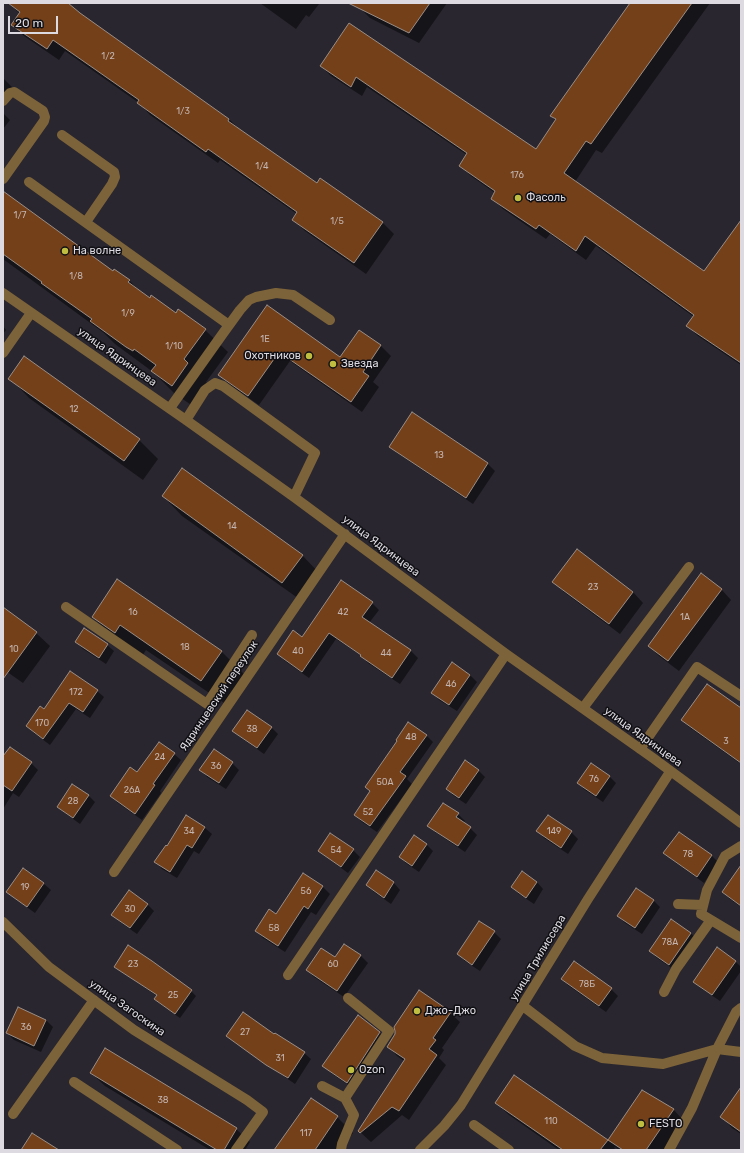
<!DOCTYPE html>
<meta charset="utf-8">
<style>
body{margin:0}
#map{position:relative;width:744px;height:1153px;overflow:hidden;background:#29262f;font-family:Rubik,sans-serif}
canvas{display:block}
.frame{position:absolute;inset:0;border:4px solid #dddbe1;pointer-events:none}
.scale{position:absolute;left:8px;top:16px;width:50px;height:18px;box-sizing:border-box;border:2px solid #dddbe1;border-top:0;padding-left:5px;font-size:12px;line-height:14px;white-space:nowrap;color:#dddbe1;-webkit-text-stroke:3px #111014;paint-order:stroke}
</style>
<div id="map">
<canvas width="744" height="1153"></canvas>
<div class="frame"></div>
<div class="scale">20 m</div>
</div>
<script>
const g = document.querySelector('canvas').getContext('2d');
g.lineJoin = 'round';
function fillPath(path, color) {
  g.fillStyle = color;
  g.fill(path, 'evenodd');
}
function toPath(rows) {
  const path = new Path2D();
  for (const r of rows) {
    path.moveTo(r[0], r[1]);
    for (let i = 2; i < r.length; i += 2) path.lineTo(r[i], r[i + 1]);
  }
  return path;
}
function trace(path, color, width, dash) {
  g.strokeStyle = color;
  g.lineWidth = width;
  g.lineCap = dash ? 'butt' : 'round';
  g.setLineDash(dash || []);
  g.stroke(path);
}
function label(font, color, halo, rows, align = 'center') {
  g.font = font + ' Rubik,sans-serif';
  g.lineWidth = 3;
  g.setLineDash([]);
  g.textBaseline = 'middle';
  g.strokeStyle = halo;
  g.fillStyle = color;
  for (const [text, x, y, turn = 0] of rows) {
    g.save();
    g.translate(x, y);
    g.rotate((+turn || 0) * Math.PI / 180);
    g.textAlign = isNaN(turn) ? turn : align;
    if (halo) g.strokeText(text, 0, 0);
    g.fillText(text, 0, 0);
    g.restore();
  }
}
fillPath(toPath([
 [9,3,67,3,79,14,229,119,239,129,317,185,382,222,394,234,366,274,305,231,293,219,297,214,220,160,218,163,150,115,139,103,65,51,59,60,24,36,13,25,20,14],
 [260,3,319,3,319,4,309,17,306,15,296,29],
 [364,3,447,3,419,43,370,18,360,8],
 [631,3,710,3,602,153,596,150,575,182,704,272,741,221,741,365,698,336,687,326,694,317,596,246,586,260,550,234,546,239,503,209,493,199,495,193,471,176,460,165,467,155,367,87,362,96,331,76,321,66,349,24,536,150,556,121,552,116],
 [3,78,12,87,3,100],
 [3,113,10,120,3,129],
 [3,194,113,272,129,280,141,293,176,314,205,330,228,352,206,382,210,386,196,408,175,394,153,372,115,344,104,333,3,259],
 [267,307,340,358,359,331,381,346,391,356,373,382,379,387,362,412,290,361,259,405,230,385,219,375],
 [3,326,6,330,3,334],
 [10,378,139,440,158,459,143,480,29,398],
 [412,414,488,464,495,471,473,504,397,453,390,446],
 [163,496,302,555,321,575,302,601,182,516],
 [117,580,222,652,247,677,227,705,146,650,141,658,118,642,93,617],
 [554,582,633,592,643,603,620,634,564,592],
 [721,589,731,600,679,671,659,656,649,646],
 [372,603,379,610,369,623,411,651,418,658,400,684,368,663,362,656,336,639,309,678,285,661,278,654,302,638],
 [3,609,36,633,50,646,23,683,3,669],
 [76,642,107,645,114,651,106,664,83,649],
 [453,664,470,675,477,682,457,711,439,700,433,693],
 [97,691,104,697,90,718,76,709,50,745,34,733,27,726,45,711],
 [741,709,741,764,689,727,682,720],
 [271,727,278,734,264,754,240,737,234,731],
 [426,735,433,742,407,779,412,784,377,832,362,822,355,815,371,792,366,787],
 [214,751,232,763,239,770,226,789,207,777,201,770],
 [174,754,181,760,160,791,161,793,142,820,118,803,111,796,137,774],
 [3,758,31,763,38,770,19,797,13,793,3,809],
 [478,770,485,777,466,804,454,796,447,789],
 [609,776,616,783,603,802,585,790,578,783],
 [88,795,95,802,80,824,65,813,58,806],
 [458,814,465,821,463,823,470,828,477,835,465,852,435,832,428,825],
 [186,816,205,828,212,834,199,854,194,851,177,878,162,869,156,862,167,847],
 [548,816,571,832,578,839,568,854,544,838,538,831],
 [414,836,427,845,433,851,419,872,407,864,400,857],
 [353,850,360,857,348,873,326,857,319,851],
 [665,853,712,856,718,862,704,883,672,860],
 [24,869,44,884,51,890,35,913,14,898,8,892],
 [304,874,323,887,330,894,316,915,311,912,285,952,263,938,256,931,277,916],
 [741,880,741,907,730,899,723,892],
 [537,882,543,889,534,904,519,894,512,887],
 [394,883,400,890,391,904,374,892,367,885],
 [653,900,660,907,642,934,625,923,618,916],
 [147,904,154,911,137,934,120,922,113,915],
 [479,922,494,932,501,939,480,971,465,961,458,954],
 [691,933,697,940,676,971,657,958,650,951],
 [344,945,361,956,368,963,344,997,314,977,307,970,335,958],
 [717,949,736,962,741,967,741,971,720,1001,701,988,694,982],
 [574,962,611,989,618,996,606,1012,569,986,562,979],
 [115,966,191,991,196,996,180,1018,160,1004,155,999,157,996,120,971],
 [450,1013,460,1022,442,1048,444,1050,439,1058,446,1065,409,1120,402,1115,371,1142,359,1131,404,1061,397,1056,388,1046],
 [358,1016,380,1033,386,1040,354,1089,331,1073,324,1066],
 [46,1020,53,1027,41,1052,14,1040,7,1033],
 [228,1036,304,1053,311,1059,295,1084,235,1043],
 [91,1073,236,1129,250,1142,245,1150,210,1150,105,1086],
 [515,1076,608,1141,642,1091,673,1109,683,1120,663,1150,619,1150,615,1147,614,1148,617,1150,559,1150,509,1115,496,1103],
 [741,1089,741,1134,732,1128,722,1117],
 [311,1099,337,1117,353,1133,341,1150,276,1150]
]), '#0007');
const building = toPath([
 [8,3,68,3,80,13,229,119,228,121,317,183,320,178,383,222,354,263,292,220,297,212,208,149,206,152,137,103,139,100,53,40,47,49,11,25,20,12,8,3],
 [348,3,430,3,409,33,348,3],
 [630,3,692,3,591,144,586,141,564,173,704,271,741,220,741,363,686,326,694,315,585,236,576,251,539,225,536,229,491,199,495,191,459,166,467,153,356,77,351,87,320,66,349,23,536,149,556,119,550,116,630,3],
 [3,191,113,271,114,269,130,280,128,282,150,298,151,295,176,313,178,309,206,329,184,359,188,363,172,386,151,371,156,365,134,349,133,351,126,347,90,321,92,319,41,283,42,282,3,254,3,191],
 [267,305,340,357,359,330,381,345,363,372,369,376,351,402,279,352,248,396,218,375,267,305],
 [24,356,140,439,124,461,8,379,24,356],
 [412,412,488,463,466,498,389,447,412,412],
 [182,468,303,555,282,583,162,496,182,468],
 [577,549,633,592,609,624,552,582,577,549],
 [701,573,722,589,668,661,648,646,701,573],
 [117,579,222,651,201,681,120,625,115,633,92,617,117,579],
 [341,580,373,602,362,617,411,650,392,678,360,656,361,655,329,633,302,672,277,654,293,630,302,637,341,580],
 [3,607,37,632,3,679,3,607],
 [84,628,108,644,99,658,75,642,84,628],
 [452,662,470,675,449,705,431,693,452,662],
 [70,671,98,690,83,712,69,703,43,739,26,726,40,706,44,709,70,671],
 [707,684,741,708,741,763,681,720,707,684],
 [247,710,272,727,257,748,232,731,247,710],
 [408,722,427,735,400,772,406,776,370,826,354,815,370,791,365,787,397,741,396,740,408,722],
 [159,742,175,753,153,784,155,785,135,814,110,796,130,767,137,772,159,742],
 [10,747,32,762,12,791,3,785,3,756,10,747],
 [214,749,233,762,219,783,199,770,214,749],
 [465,760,479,770,459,798,446,789,465,760],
 [591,763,610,776,596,796,577,783,591,763],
 [72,784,89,795,73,818,57,807,72,784],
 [443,803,459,813,456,817,471,827,458,846,427,826,443,803],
 [186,815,205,827,192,848,187,845,170,872,154,862,166,845,167,846,186,815],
 [548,815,572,831,561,848,536,831,548,815],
 [679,832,712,855,697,877,663,853,679,832],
 [330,833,354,849,341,867,318,851,330,833],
 [414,835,427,844,412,866,399,857,414,835],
 [741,865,741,906,722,892,741,865],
 [23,868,44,883,27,907,6,892,23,868],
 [376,870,394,882,384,898,366,885,376,870],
 [522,871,537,882,526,898,511,887,522,871],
 [303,873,323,886,308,909,304,906,278,946,255,931,269,909,276,914,303,873],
 [636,888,654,900,635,928,617,916,636,888],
 [129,890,148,904,130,928,111,915,129,890],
 [671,919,691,933,669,965,649,951,671,919],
 [479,921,495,931,472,965,457,954,479,921],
 [344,944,361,955,337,991,306,970,321,948,335,957,344,944],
 [128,945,152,961,192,990,175,1014,154,999,157,995,114,967,128,945],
 [717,947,736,961,712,995,693,982,717,947],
 [574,961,612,988,599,1006,561,979,574,961],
 [419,990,451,1012,433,1038,436,1040,429,1049,437,1055,399,1111,392,1107,360,1133,358,1131,405,1059,387,1047,395,1034,395,1031,394,1027,419,990],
 [18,1007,46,1020,34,1046,6,1033,18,1007],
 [243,1012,274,1034,275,1033,305,1052,288,1078,266,1065,226,1036,243,1012],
 [358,1015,380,1032,347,1083,322,1066,358,1015],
 [105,1048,237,1128,224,1150,217,1150,90,1073,105,1048],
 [514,1075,608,1140,600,1150,563,1150,495,1103,514,1075],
 [741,1087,741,1132,720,1117,741,1087],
 [642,1090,674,1109,646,1150,623,1150,608,1140,642,1090],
 [311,1098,338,1116,315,1150,274,1150,311,1098],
 [32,1133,59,1150,21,1150,32,1133]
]);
fillPath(building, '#74401a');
trace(building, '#998e87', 1);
trace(toPath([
 [3,101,10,93,14,92,43,111,45,117,44,121,3,179],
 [62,135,114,172,115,177,112,184,86,222],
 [29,182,229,325],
 [3,293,186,420,294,497,506,654,653,758,741,823],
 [3,353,31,313],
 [170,408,224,332,240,310,249,300,256,297,276,293,293,295,330,320],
 [186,420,205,390,215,383,223,386,315,453,294,497],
 [66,607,207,704,252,635],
 [583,708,689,567],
 [640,749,697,667,741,696],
 [741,846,725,856,707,890,701,914,741,938],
 [114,872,345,534],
 [678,904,703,905],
 [3,922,49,967,134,1030,247,1100,263,1112,236,1150],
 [288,975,506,654],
 [664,992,676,969,711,920],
 [523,1006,575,1046,602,1058,663,1064,717,1049,692,1108,669,1150],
 [741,1008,736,1012,717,1049,741,1052],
 [74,1082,177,1150],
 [322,1086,345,1098,354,1115,342,1144,341,1150],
 [345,1098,389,1031,348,998],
 [13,1114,94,1000],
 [474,1125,509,1150],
 [420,1150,444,1126,461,1105,588,899,670,772]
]), '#7c6339', 10);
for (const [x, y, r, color] of [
 [518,198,4,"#bfbe41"],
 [65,251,4,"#bfbe41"],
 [309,356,4,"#bfbe41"],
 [333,364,4,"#bfbe41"],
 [417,1011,4,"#bfbe41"],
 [351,1070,4,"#bfbe41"],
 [641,1124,4,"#bfbe41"]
]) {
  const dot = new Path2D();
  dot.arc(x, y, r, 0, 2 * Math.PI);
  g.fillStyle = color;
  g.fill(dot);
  trace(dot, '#111014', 1.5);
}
label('9px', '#c3b4af', null, [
 ["1/2",108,56],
 ["1/3",183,111],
 ["1/4",262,166],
 ["176",517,175],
 ["1/7",20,215],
 ["1/5",337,221],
 ["1/8",76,276],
 ["1/9",128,313],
 ["1Е",265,339],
 ["1/10",174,346],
 ["12",74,409],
 ["1З",439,455],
 ["14",232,526],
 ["23",593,587],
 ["16",133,612],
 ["42",343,612],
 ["1А",685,617],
 ["18",185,647],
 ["10",14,649],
 ["40",298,651],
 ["44",386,653],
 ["46",451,684],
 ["172",76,692],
 ["170",42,723],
 ["38",252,729],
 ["48",411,737],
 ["3",726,741],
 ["24",160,757],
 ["36",216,766],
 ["76",594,779],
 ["50А",385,782],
 ["26А",132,790],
 ["28",73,801],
 ["52",368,812],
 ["34",189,831],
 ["149",554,831],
 ["54",336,850],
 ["78",688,854],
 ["19",25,887],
 ["56",306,891],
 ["30",130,909],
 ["58",274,928],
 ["78А",670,942],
 ["23",133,964],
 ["60",333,964],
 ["78Б",587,984],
 ["25",173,995],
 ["36",26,1027],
 ["27",245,1032],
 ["31",280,1058],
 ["38",163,1100],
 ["110",551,1121],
 ["117",306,1133]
]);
label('11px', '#dddbe1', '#111014', [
 ["Фасоль",526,198],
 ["На волне",73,251],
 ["Охотников",301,356,"right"],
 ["Звезда",341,364],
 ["Джо-Джо",425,1011],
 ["Ozon",359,1070],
 ["FESTO",649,1124]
], 'left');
label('11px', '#dddbe1', '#111014', [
 ["улица Ядринцева",117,357,35],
 ["улица Ядринцева",381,546,37],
 ["Ядринцевский переулок",219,696,-56],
 ["улица Ядринцева",643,737,36],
 ["улица Трилиссера",538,958,-59],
 ["улица Загоскина",127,1008,35]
]);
</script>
